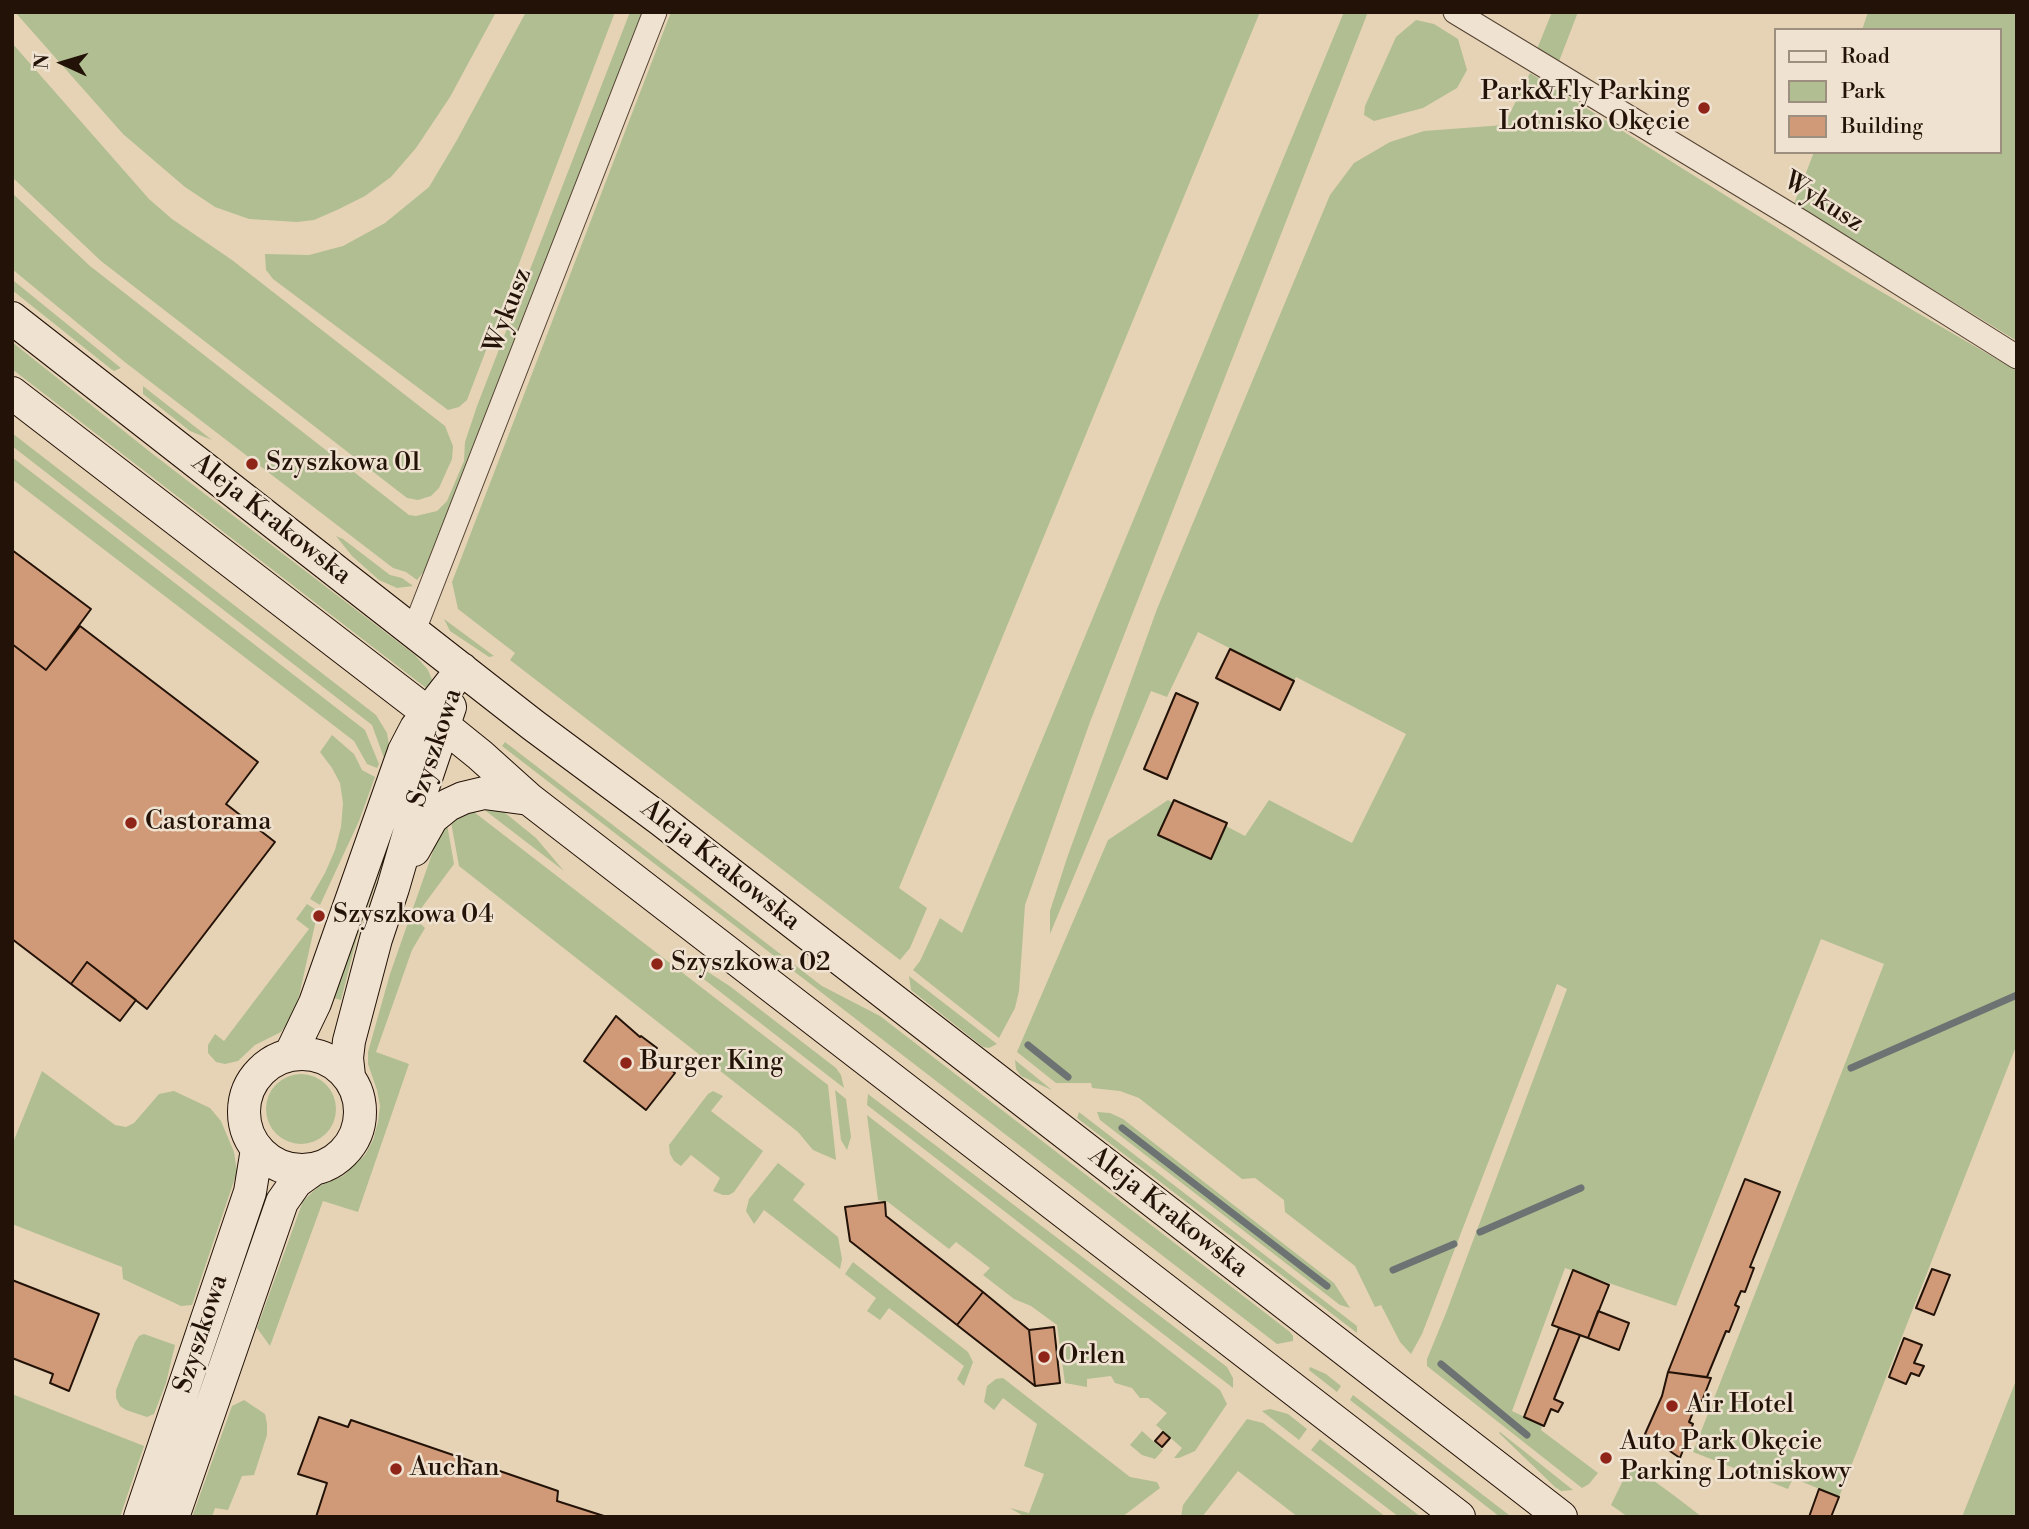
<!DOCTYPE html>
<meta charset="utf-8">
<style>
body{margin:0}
#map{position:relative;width:2029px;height:1529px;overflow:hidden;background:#e6d3b6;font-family:"Libre Bodoni",serif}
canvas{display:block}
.frame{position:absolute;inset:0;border:14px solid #231207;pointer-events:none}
.legend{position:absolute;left:1774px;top:28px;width:228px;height:126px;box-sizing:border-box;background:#efe2d0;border:2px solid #9d8f80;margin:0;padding:9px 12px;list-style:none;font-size:21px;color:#231207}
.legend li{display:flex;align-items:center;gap:14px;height:35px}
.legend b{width:35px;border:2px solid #9d8f80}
.north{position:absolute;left:28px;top:28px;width:70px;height:70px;-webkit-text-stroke:5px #efe2d0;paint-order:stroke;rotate:274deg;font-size:19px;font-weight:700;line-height:28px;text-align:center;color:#231207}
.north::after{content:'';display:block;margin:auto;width:24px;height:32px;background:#231207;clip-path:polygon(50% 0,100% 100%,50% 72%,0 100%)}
</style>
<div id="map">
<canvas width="2029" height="1529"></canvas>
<div class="frame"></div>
<ul class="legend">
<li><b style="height:9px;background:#efe2d0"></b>Road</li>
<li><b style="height:19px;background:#b0be92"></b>Park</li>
<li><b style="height:19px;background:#d09a78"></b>Building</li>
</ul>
<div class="north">N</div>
</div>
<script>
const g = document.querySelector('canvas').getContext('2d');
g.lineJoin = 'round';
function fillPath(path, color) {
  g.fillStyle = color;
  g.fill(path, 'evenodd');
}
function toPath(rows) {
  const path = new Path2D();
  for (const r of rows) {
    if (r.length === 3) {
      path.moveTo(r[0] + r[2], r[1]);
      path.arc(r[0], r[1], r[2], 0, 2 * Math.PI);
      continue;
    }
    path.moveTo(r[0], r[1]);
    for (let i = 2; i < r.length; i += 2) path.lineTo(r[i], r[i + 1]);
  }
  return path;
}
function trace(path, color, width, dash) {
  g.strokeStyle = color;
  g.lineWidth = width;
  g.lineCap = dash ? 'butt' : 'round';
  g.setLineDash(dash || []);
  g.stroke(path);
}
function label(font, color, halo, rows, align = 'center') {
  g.font = font + ' "Libre Bodoni",serif';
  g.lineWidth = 5;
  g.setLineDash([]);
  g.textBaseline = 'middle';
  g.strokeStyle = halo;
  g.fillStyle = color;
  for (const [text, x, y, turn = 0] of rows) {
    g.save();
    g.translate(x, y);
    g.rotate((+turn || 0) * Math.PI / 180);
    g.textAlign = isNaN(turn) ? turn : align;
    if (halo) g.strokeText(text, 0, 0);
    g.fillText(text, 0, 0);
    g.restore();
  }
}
fillPath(toPath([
 [15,12,496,12,450,97,416,148,391,177,365,196,337,210,314,220,297,222,249,219,215,207,185,187,123,134],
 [526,12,615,12,467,400,459,407,448,410,273,279,266,270,265,254,309,255,343,246,385,223,429,187,457,140],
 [630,12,643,12,429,565,417,580,406,572,393,568,126,363,12,269,12,193,90,266,409,515,416,516,437,511,447,501,464,461,465,442,477,406],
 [671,12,1260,12,899,888,927,908,910,948,900,960,510,660,515,653,458,609,452,582],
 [1344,12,1368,12,1090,722,1025,905,1019,991,1015,1008,999,1038,913,970,920,961,940,918,962,933],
 [1552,12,1578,12,1558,64,1537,49],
 [1868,12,2017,12,2017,341,1794,204,1814,152,1999,152,1999,30,1862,30],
 [1416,20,1434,24,1458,39,1467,70,1457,88,1423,108,1374,121,1364,115,1365,106,1396,37],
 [12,43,149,199,172,219,232,260,445,426,453,446,452,459,439,488,431,496,418,500,407,498,101,261,12,177],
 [1530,73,1851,274,2017,371,2017,1044,1839,1497,1793,1478,1788,1489,1693,1452,1884,964,1821,939,1676,1306,1565,1268,1512,1411,1542,1425,1541,1430,1598,1473,1589,1484,1582,1488,1427,1366,1427,1359,1446,1313,1567,989,1557,984,1422,1334,1411,1354,1400,1342,1381,1305,1375,1307,1355,1266,1285,1212,1284,1200,1255,1178,1242,1179,1139,1098,1120,1091,1092,1088,1091,1083,1056,1083,1017,1052,1108,840,1168,800,1173,803,1158,835,1211,859,1226,826,1245,836,1269,800,1352,843,1406,734,1296,677,1294,681,1198,632,1167,697,1151,691,1050,934,1050,911,1067,858,1157,609,1330,195,1354,163,1390,142,1424,131,1504,125],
 [14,281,121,368,114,371,111,369,12,290],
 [12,342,154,455,415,655,428,670,436,689,430,691,12,369],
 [143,386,212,440,190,431,143,394],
 [12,433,376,715,387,733,389,745,387,759,384,758,372,725,12,446],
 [12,457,365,730,379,764,377,768,367,764,354,741,12,479],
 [336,536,343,539,390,575,402,578,413,586,397,588,379,580,352,556],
 [444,619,494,656,489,657,450,631],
 [332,735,354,754,362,770,375,777,359,821,320,905,310,899,325,873,335,850,341,827,343,803,340,783,332,768,320,752],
 [505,742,822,986,880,1016,1290,1332,1293,1336,1293,1341,1277,1344,502,746],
 [403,787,409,789,357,937,341,1000,330,997],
 [478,805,504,812,536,838,564,871],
 [474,812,828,1085,836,1160,813,1150,798,1132,459,866,451,822],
 [447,824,454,864,414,918,425,928,412,950,376,1052,409,1064,358,1212,323,1201,270,1346,257,1328,303,1201,319,1186,343,1176,365,1155,373,1140,378,1122,380,1106,377,1090,368,1064,368,1052,390,974,439,834],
 [307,904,318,911,299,996,292,1017,281,1032,255,1045,238,1061,225,1064,216,1062,208,1053,208,1045,215,1034,224,1041,309,929,296,919],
 [683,963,705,970,731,987,836,1068,841,1075,844,1088],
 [909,976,997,1044,989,1048,983,1047,911,990],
 [1015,1060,1052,1090,1021,1076,1016,1069],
 [42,1071,115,1125,126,1127,134,1123,159,1094,174,1091,210,1108,221,1121,234,1152,237,1172,192,1305,181,1306,123,1279,122,1267,12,1224,12,1145],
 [301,1109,35],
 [835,1090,846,1099,851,1137,847,1150,841,1140],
 [713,1091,723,1096,711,1111,763,1151,734,1192,729,1195,723,1195,713,1191,720,1178,691,1155,681,1166,674,1161,670,1154,669,1145,708,1094],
 [868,1094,1227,1367,1233,1378,1233,1388,867,1105],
 [1079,1112,1357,1326,1357,1333,1077,1118],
 [1097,1112,1110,1113,1123,1119,1334,1283,1350,1308,1340,1305,1100,1120],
 [867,1115,1220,1390,1227,1404,1195,1451,1179,1458,1174,1458,1182,1448,1156,1425,1167,1413,1148,1398,1140,1398,1132,1388,1115,1383,1111,1376,1087,1379,1087,1387,1065,1383,1057,1325,1031,1306,1014,1299,983,1275,990,1268,956,1242,949,1249,888,1202,878,1200],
 [778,1163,805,1184,793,1200,838,1237,842,1259,840,1269,764,1210,754,1224,746,1211,749,1199],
 [853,1262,968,1352,973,1362,964,1386,957,1379,964,1366,889,1308,880,1320,867,1311,876,1298,845,1274],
 [144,1334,175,1345,166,1383,154,1414,147,1417,126,1410,120,1406,116,1398,116,1390,135,1342,139,1336],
 [1310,1367,1326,1374,1341,1386,1337,1392,1309,1370],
 [1003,1378,1130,1477,1157,1482,1160,1488,1122,1517,1025,1517,1010,1508,1029,1513,1044,1474,1024,1466,1037,1424,1003,1398,994,1410,984,1402,987,1386,996,1379],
 [2017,1378,2017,1517,1962,1517],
 [12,1394,144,1446,120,1517,12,1517],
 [1353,1395,1509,1515,1511,1517,1500,1517,1350,1400],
 [244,1400,265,1414,267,1424,267,1435,254,1475,242,1476,228,1510,215,1508,212,1517,192,1517,232,1406],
 [1270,1409,1288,1414,1307,1429,1299,1440,1262,1411],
 [1247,1419,1263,1423,1386,1517,1298,1517,1238,1471,1202,1517,1181,1517,1183,1505],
 [1142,1431,1163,1450,1155,1459,1142,1455,1130,1445],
 [1500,1432,1573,1490,1561,1491,1555,1487,1499,1433],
 [1320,1439,1421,1517,1399,1517,1311,1450],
 [1631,1464,1676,1497,1702,1517,1628,1517,1611,1505]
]), '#b0be92');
trace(toPath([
 [1028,1045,1068,1077],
 [1851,1068,2017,995],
 [1122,1128,1327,1286],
 [1480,1232,1581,1188],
 [1393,1270,1454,1244],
 [1441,1364,1527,1435]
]), '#6c7372', 7);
const building = toPath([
 [12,550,91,609,46,670,12,644,12,550],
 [80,626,258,762,226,804,275,842,147,1009,87,962,71,984,12,939,12,644,46,670,80,626],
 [1230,649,1294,681,1280,710,1216,678,1230,649],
 [1176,693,1198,703,1167,779,1144,769,1176,693],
 [1174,800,1227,823,1211,859,1158,835,1174,800],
 [87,962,136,1000,120,1021,71,984,87,962],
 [616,1016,640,1037,641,1036,657,1048,654,1052,666,1061,664,1064,675,1073,646,1110,584,1061,616,1016],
 [1745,1179,1780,1192,1750,1267,1754,1268,1745,1292,1741,1291,1735,1305,1739,1307,1729,1332,1726,1331,1707,1377,1668,1372,1745,1179],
 [885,1202,886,1216,983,1292,957,1325,850,1241,845,1207,885,1202],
 [1932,1269,1950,1275,1934,1315,1916,1308,1932,1269],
 [1573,1270,1609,1285,1588,1338,1552,1325,1573,1270],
 [12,1280,99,1314,69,1391,50,1383,53,1374,12,1358,12,1280],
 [983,1292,1029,1330,1035,1386,957,1325,983,1292],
 [1598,1311,1629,1323,1619,1350,1588,1338,1598,1311],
 [1054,1327,1060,1383,1035,1386,1029,1330,1054,1327],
 [1559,1328,1580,1335,1554,1399,1563,1403,1558,1412,1551,1409,1544,1426,1524,1417,1559,1328],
 [1904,1338,1922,1345,1914,1363,1924,1366,1919,1376,1911,1373,1906,1384,1889,1377,1904,1338],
 [1668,1372,1711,1378,1702,1401,1698,1400,1689,1422,1693,1424,1680,1458,1645,1434,1662,1396,1668,1372],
 [319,1417,348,1427,351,1420,558,1491,557,1501,607,1517,316,1517,327,1483,298,1474,319,1417],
 [1163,1432,1170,1438,1162,1447,1155,1441,1163,1432],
 [1819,1489,1839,1497,1831,1517,1809,1517,1819,1489]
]);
fillPath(building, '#d09a78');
trace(building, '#231207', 2);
const street = toPath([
 [1455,12,1802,222,2017,357],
 [414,630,655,12]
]);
const secondary = toPath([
 [12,318,533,725,661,820,1561,1517],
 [12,393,428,713,480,755,529,799,1459,1517],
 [414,850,432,818,448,805,463,798,484,793,529,799],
 [302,1112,58],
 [290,1055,315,1003,404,751,416,728,462,669],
 [349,1076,347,1058,349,1041,376,939,393,888,418,802,450,707],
 [140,1517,250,1192,257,1149],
 [173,1517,282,1202,296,1182,314,1169]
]);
trace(street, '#544233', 25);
trace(secondary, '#231207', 34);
trace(street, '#efe2d0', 23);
trace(secondary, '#efe2d0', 32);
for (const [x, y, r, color] of [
 [1704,108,7,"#8f2418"],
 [252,464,7,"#8f2418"],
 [131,823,7,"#8f2418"],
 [319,916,7,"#8f2418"],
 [657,964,7,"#8f2418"],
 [626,1063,7,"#8f2418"],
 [1044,1357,7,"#8f2418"],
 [1672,1406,7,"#8f2418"],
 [1606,1458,7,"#8f2418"],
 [396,1469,7,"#8f2418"]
]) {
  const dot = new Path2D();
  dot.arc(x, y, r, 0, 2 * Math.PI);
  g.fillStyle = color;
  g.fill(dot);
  trace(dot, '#efe2d0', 2.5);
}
label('26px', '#231207', '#efe2d0', [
 ["Park&Fly Parking",1690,93,"right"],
 ["Lotnisko Okęcie",1690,123,"right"],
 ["Szyszkowa 01",266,464],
 ["Castorama",145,823],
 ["Szyszkowa 04",333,916],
 ["Szyszkowa 02",671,964],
 ["Burger King",640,1063],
 ["Orlen",1058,1357],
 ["Air Hotel",1686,1406],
 ["Auto Park Okęcie",1620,1443],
 ["Parking Lotniskowy",1620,1473],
 ["Auchan",410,1469]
], 'left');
label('26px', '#231207', '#efe2d0', [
 ["Wykusz",1823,203,32],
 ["Wykusz",509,311,-69],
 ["Aleja Krakowska",271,520,38],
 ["Szyszkowa",436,748,-72],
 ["Aleja Krakowska",720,866,38],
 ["Aleja Krakowska",1168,1213,38],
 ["Szyszkowa",202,1334,-72]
]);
</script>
